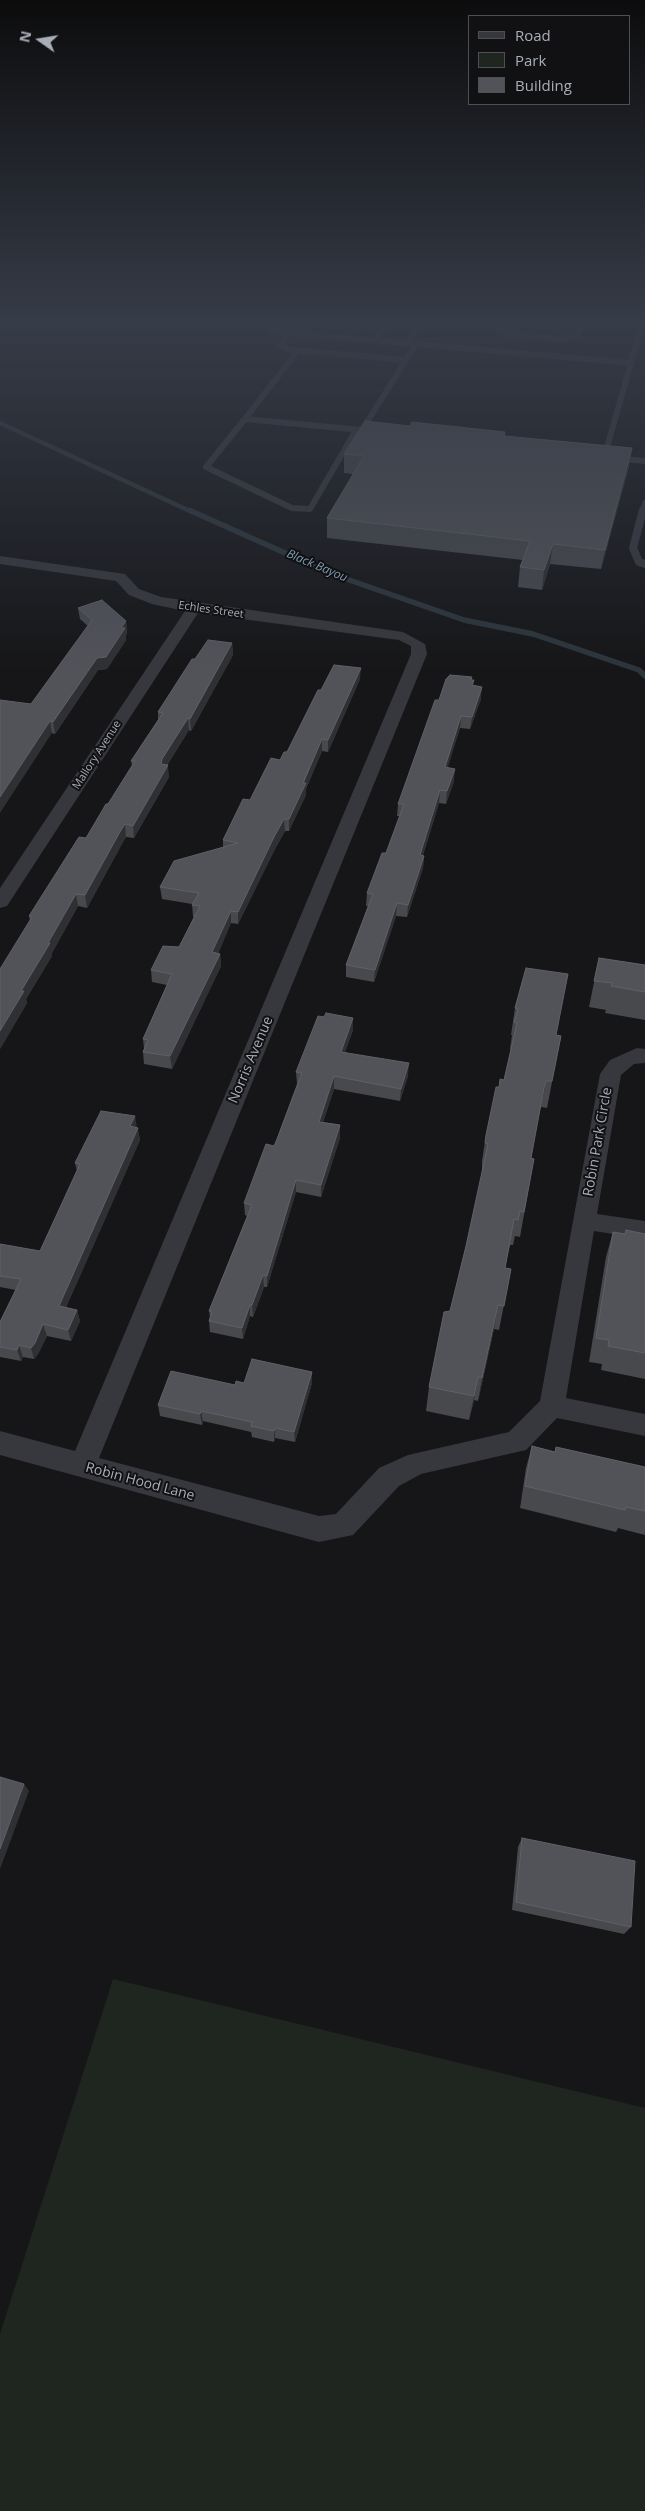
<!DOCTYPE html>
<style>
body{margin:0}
#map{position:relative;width:645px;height:2511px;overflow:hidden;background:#161618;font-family:"Open Sans",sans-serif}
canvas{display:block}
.legend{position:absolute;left:468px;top:15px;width:162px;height:90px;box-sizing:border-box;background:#111113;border:1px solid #4d4f55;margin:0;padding:6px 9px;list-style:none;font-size:15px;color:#a8adb8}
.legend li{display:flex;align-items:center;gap:10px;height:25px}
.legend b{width:25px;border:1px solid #4d4f55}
.north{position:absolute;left:15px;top:15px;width:50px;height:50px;-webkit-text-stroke:4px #111113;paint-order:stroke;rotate:283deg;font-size:14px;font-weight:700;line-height:20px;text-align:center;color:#a8adb8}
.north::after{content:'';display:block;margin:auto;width:18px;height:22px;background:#a8adb8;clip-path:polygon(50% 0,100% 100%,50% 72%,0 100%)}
</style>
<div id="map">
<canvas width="645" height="2511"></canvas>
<ul class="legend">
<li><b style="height:6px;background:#37383d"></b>Road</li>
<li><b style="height:14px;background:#1e261f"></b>Park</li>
<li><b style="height:14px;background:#525359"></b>Building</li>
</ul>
<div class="north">N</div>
</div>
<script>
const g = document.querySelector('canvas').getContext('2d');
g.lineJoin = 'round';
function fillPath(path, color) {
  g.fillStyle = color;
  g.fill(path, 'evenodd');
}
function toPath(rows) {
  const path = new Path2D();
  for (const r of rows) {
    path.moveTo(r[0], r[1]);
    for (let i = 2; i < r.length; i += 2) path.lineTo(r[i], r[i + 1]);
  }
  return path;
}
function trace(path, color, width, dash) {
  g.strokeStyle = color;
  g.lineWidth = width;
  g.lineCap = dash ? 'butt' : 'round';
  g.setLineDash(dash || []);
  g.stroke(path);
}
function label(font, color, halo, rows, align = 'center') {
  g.font = font + ' "Open Sans",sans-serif';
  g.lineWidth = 4;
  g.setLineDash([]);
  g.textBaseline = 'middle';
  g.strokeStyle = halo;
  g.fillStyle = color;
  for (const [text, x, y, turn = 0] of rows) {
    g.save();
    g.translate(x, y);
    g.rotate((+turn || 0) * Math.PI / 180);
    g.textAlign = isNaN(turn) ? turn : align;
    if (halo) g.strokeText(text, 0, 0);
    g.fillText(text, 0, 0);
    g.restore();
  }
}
fillPath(toPath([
 [113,1979,645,2108,645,2511,0,2511,0,2334]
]), '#1e261f');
trace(toPath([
 [0,423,192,512]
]), '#2c353c', 4.5);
trace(toPath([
 [189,510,332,574,464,620,533,634,639,670,645,676]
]), '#2c353c', 5.5);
trace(toPath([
 [276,324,270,331,631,363],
 [500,324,499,331,502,333,562,339,578,334,583,324],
 [288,333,280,345,296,353,245,419,362,430],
 [374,341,386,324],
 [407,343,420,324],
 [293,350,406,360],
 [245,419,206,467,292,508,310,509,356,430],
 [368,431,362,430,416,344],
 [604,458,642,324],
 [613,458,645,461],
 [643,512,645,503]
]), '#37383d', 6);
trace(toPath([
 [643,510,633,548,639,562,645,564]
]), '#37383d', 8);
fillPath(toPath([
 [0,556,125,574,139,589,161,597,403,632,425,644,427,654,99,1458,319,1516,336,1514,379,1468,408,1455,509,1432,540,1401,600,1074,610,1060,637,1048,645,1049,645,1063,634,1064,621,1075,597,1214,645,1221,645,1239,594,1231,566,1398,645,1414,645,1436,557,1418,526,1450,421,1474,399,1486,353,1535,319,1542,0,1455,0,1431,75,1451,411,654,411,646,399,640,198,613,7,906,0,908,0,888,185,611,152,604,129,595,116,581,0,564,0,556]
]), '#37383d');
fillPath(toPath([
 [410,426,505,432,505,436,632,448,629,467,601,569,550,564,542,590,518,587,520,567,523,560,327,538,327,518,353,474,344,473,344,454],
 [78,608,126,621,127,633,126,635,126,640,107,669,98,670,55,734,52,733,31,704,88,626,80,619],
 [232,643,233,655,191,731,189,730,167,765,169,777,134,838,126,837,123,842,87,908,78,906,52,953,52,956,26,999,27,1003,0,1049,30,921,29,916,86,838,108,804,132,766,131,761,158,720,158,712,195,659],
 [360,679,328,752,322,751,306,789,306,795,289,831,285,831,275,849,238,924,231,923,218,953,220,954,221,966,172,1069,144,1064,143,1052,144,1049,143,1039,167,985,152,982,151,970,179,947,194,917,193,917,192,904,162,899,160,887,223,847,223,840,250,800,280,760,287,752,321,690],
 [471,680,474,680,473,685,481,699,470,729,460,728,447,768,454,781,446,804,439,803,423,855,424,856,423,868,407,917,396,916,374,982,346,977,346,965,368,906,366,906,367,893,386,853,400,816,397,816,398,804,439,700],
 [599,958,645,965,645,1020,605,1013,606,1010,589,1007],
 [526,968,556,1035,561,1036,547,1108,541,1107,539,1113,531,1158,534,1159,520,1237,515,1236,513,1245,510,1245,505,1268,511,1269,499,1330,494,1329,478,1401,474,1400,469,1420,426,1411,429,1387,450,1311,466,1246,483,1169,482,1169,482,1161,486,1135,499,1087,504,1080,511,1049,510,1049,512,1035,511,1035,515,1008],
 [324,1017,353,1018,353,1030,345,1052,408,1076,400,1101,334,1089,323,1122,340,1125,340,1138,321,1197,296,1192,267,1287,264,1287,253,1317,250,1316,243,1339,210,1332,209,1321,210,1318,209,1311,247,1216,245,1215,244,1203,274,1146,297,1084,296,1072],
 [137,1127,140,1140,66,1307,77,1310,80,1321,71,1341,47,1336,38,1354,34,1359,23,1357,21,1361,0,1357,0,1322,16,1290,0,1287,0,1244,40,1251,77,1171,75,1163],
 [613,1232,625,1234,645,1234,645,1379,601,1370,602,1364,589,1362,606,1257],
 [312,1372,312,1383,295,1442,275,1438,274,1442,252,1437,251,1432,203,1421,202,1425,160,1416,158,1405,235,1385],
 [532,1446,555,1452,556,1447,645,1467,645,1535,618,1528,616,1532,520,1508,526,1468],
 [522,1838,631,1927,624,1934,512,1910,518,1847]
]), '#47494d');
fillPath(toPath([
 [632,448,629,467,601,569,605,550],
 [553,544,550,564,542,590,544,570],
 [126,621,127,633,126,635,126,640,107,669,98,670,55,734,53,722,97,658],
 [232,643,233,655,191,731,190,719],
 [361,668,360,679,328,752,328,740],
 [482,687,481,699,470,729,472,717],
 [461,716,460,728,444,780,445,767],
 [188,718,189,730,164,771,168,765,169,777,134,838,133,826,161,764,162,759],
 [50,721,52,733,0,813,0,797],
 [322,739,322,751,306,789,306,795,289,831,289,819],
 [455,769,454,781,446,804,447,791],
 [440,790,439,803,419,867,420,855],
 [284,819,285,831,275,849,238,924,238,912,274,837],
 [125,824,126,837,123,842,87,908,85,895,121,830],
 [424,856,423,868,407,917,408,905],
 [76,894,78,906,52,953,52,956,26,999,27,1003,0,1049,0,1031,21,991],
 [397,903,396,916,374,982,375,970],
 [231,911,231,923,214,964,212,952],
 [220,954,221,966,172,1069,170,1056],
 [353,1018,353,1030,341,1064,341,1052],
 [409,1063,408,1076,400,1101,401,1089],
 [334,1076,334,1089,319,1134,319,1122],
 [546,1081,541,1107,539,1114,544,1088],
 [135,1116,137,1128,130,1126],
 [340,1125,340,1138,321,1197,321,1185],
 [138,1128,140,1140,62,1317,59,1306],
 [296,1180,296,1192,267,1287,267,1276],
 [263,1275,264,1287,253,1317,252,1305],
 [250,1305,250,1316,243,1339,242,1328],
 [498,1305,494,1329,478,1401,482,1378],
 [77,1310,80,1321,71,1341,68,1330],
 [43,1324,47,1336,38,1354,34,1359,31,1348],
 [19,1345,23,1357,21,1361,17,1350],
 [312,1372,312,1383,295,1442,294,1432],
 [478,1377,474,1400,469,1420,474,1396],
 [201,1411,203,1421,202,1425,200,1414],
 [275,1428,275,1438,274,1442,274,1431],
 [24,1784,29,1791,0,1869,0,1849]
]), '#2f3033');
const building = toPath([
 [365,421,410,426,412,422,505,432,504,436,632,448,605,550,553,544,544,570,520,567,530,541,327,518,364,456,344,454,365,421],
 [102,600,126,621,121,628,125,628,106,657,97,658,53,722,50,721,0,797,0,700,31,704,92,620,78,608,102,600],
 [208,640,232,643,190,719,188,718,162,759,161,764,168,765,133,826,125,824,121,830,85,895,76,894,48,943,50,943,21,991,24,991,0,1031,0,969,32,917,29,916,79,837,86,838,106,804,108,804,135,761,131,761,163,713,158,712,192,659,195,659,208,640],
 [334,665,361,668,328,740,322,739,303,783,306,783,289,819,284,819,274,837,238,912,231,911,212,952,220,954,170,1056,143,1052,148,1040,143,1039,172,974,151,970,163,946,179,947,200,906,192,905,199,893,160,887,174,861,238,843,223,840,243,799,250,800,271,758,280,760,284,752,287,752,318,690,321,690,334,665],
 [450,675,472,677,471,680,474,680,472,685,482,687,472,717,461,716,445,767,455,769,447,791,440,790,420,855,424,856,408,905,397,903,375,970,346,965,373,894,367,893,382,853,386,853,404,804,398,804,435,700,439,700,446,679,450,675],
 [599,958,645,965,645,992,611,986,612,983,594,981,599,958],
 [526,968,568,974,556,1035,561,1036,552,1081,546,1081,544,1088,531,1158,534,1159,524,1212,520,1211,518,1220,514,1219,505,1268,511,1269,504,1306,498,1305,482,1378,478,1377,474,1396,429,1387,444,1312,450,1311,466,1246,488,1144,485,1143,486,1135,496,1087,499,1087,500,1079,504,1080,517,1023,514,1022,518,1009,515,1008,526,968],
 [326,1013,353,1018,341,1052,409,1063,401,1089,334,1076,319,1122,340,1125,321,1185,296,1180,267,1276,263,1275,252,1305,250,1305,242,1328,209,1321,212,1312,209,1311,252,1205,244,1203,266,1144,274,1146,276,1142,302,1073,296,1072,318,1016,324,1017,326,1013],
 [101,1111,135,1116,130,1126,138,1128,59,1306,77,1310,68,1330,43,1324,35,1343,31,1348,19,1345,17,1350,0,1347,0,1322,21,1279,0,1276,0,1244,40,1251,80,1164,75,1163,101,1111],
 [626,1230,645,1234,645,1353,608,1346,609,1340,596,1338,613,1232,625,1234,626,1230],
 [252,1359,312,1372,294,1432,275,1428,274,1431,251,1426,252,1422,201,1411,200,1414,158,1405,171,1371,235,1385,236,1381,244,1383,252,1359],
 [532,1446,555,1452,556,1447,645,1467,645,1511,626,1507,625,1510,525,1486,532,1446],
 [0,1777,24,1784,0,1849,0,1777],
 [522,1838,635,1861,631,1927,516,1902,522,1838]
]);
fillPath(building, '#525359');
trace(building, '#5f6168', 1);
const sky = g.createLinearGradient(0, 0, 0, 675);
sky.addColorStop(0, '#0c0c0d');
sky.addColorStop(0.48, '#363c48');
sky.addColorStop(1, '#363c4800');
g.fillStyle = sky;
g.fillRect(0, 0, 645, 675);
label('11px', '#a8adb8', '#111113', [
 ["Echles Street",211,610,8],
 ["Mallory Avenue",97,755,-57]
]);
label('italic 12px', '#7f9bb3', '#111113', [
 ["Black Bayou",317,566,23]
]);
label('14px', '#a8adb8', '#111113', [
 ["Norris Avenue",251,1060,-67],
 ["Robin Park Circle",598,1142,-80],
 ["Robin Hood Lane",140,1482,15]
]);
</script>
